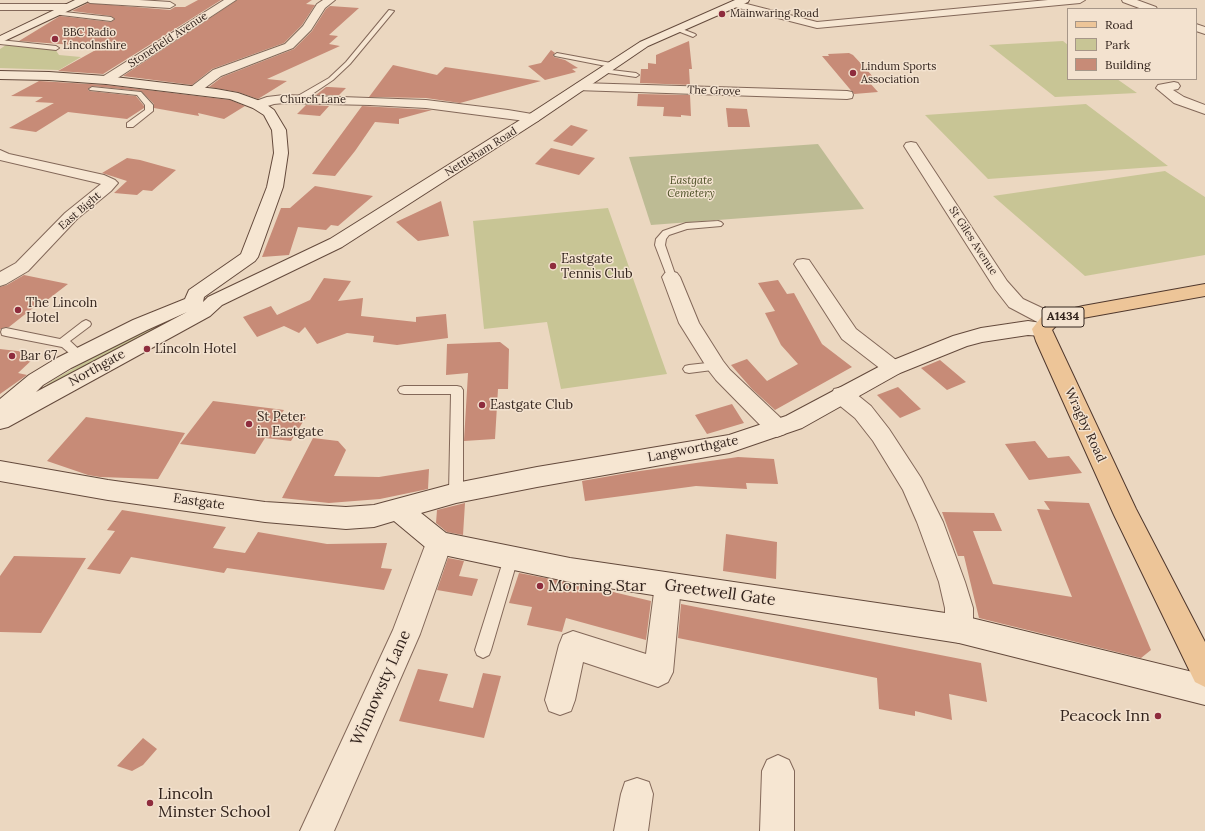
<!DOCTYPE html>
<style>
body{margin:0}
#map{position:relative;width:1205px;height:831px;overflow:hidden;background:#ebd7c0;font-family:Lora,serif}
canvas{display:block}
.legend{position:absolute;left:1067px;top:8px;width:130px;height:72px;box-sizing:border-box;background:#f3e2cf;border:1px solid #a69688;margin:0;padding:5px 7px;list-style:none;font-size:12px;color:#33241d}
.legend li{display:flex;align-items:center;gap:8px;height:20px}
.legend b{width:20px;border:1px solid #a69688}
</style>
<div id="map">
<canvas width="1205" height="831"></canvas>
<ul class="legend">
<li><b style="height:5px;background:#edc598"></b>Road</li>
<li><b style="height:11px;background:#c8c595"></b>Park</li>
<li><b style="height:11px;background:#c78b77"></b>Building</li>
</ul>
</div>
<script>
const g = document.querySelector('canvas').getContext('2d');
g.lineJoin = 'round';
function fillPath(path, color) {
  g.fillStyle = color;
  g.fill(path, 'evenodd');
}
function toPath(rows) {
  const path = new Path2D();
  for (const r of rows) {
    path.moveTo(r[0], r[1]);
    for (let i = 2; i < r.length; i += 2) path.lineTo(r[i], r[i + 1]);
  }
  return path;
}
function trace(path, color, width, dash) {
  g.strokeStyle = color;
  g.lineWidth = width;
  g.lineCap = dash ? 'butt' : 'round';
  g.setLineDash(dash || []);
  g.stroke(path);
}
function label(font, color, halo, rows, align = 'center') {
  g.font = font + ' Lora,serif';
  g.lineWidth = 3;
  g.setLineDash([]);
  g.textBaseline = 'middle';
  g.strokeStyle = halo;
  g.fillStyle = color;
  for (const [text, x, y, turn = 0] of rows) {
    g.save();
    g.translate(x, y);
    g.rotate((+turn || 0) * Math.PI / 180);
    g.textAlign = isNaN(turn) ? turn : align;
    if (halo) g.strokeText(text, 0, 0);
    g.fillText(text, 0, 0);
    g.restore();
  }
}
fillPath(toPath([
 [1063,41,1068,45,1068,79,1117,79,1137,93,1055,97,989,45],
 [9,43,55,49,59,55,81,57,59,70,0,68,0,49],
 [1086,104,1168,166,988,179,925,115],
 [1165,171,1205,197,1205,255,1085,276,993,196],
 [608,208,667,374,561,389,547,322,484,329,473,221],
 [205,305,4,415,52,381,101,352,174,315]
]), '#c8c595');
fillPath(toPath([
 [818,144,864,209,651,225,629,157]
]), '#bdbb94');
fillPath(toPath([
 [198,0,221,0,103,74,58,71,101,47,19,41,60,16,111,22,115,19,111,16,72,11,88,3,170,10,175,7,185,7],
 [237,0,312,0,306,4,315,5,302,25,284,43,212,69,192,85,123,76],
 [330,6,359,8,329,35,338,36,329,44,340,46,267,79,287,81,258,99,238,92,209,87,222,77,294,49,312,31,326,9],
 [689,41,692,69,689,69,690,85,640,83,641,69,648,69,648,63,656,64,656,55],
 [551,50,555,53,553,55,554,57,565,60,578,68,572,69,576,72,545,80,528,66,541,63],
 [849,53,853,55,877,81,869,82,878,92,854,94,822,56,829,56,828,54],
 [393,65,437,75,445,67,541,81,460,103,426,98,369,97],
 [39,81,106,85,230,100,245,106,224,119,198,113,199,116,154,108,154,104,141,91,92,86,88,89,89,91,136,96,144,106,144,108,127,119,68,112,36,132,9,128,54,103,35,102,43,97,11,96],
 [326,87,329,87,346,88,339,95,316,95],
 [638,94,690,95,691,116,681,115,681,117,663,116,664,107,637,106],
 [306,105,329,106,320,116,297,114],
 [362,106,432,110,399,119,399,124,375,122,355,151,335,176,312,174],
 [726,108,747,109,750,127,728,127],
 [571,125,588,130,572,146,553,141],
 [551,148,595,158,579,175,535,164],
 [127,158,140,160,176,170,152,191,143,190,137,195,114,193,127,181,102,173],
 [315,186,373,196,338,226,331,225,326,230,298,227,289,255,262,257,281,208,290,208],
 [441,201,449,236,418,241,396,222],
 [24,275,68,284,42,304,38,304,9,327,2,328,0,330,0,287,7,285],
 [324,278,351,281,338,301,363,298,361,316,416,322,416,317,446,314,448,338,397,345,373,342,374,336,347,333,317,344,305,327,299,333,284,326,257,337,243,317,271,306,277,315,310,300],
 [778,280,787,294,794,293,822,344,852,367,775,410,752,389,731,365,747,359,767,381,798,364,781,345,765,313,775,311,758,283],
 [500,342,509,349,508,389,498,389,495,439,464,441,468,373,446,375,447,344],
 [0,349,26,352,21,356,34,358,18,373,27,375,0,394],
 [940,360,966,382,947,390,921,368],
 [898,387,921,409,900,418,877,395],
 [213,401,284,410,281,414,306,417,291,441,265,438,255,454,180,444],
 [732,404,744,423,707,434,695,415],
 [86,417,185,433,158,479,100,477,88,475,47,461],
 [313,438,338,441,346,450,334,476,379,477,429,469,428,489,380,499,329,503,282,498],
 [1035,441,1048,458,1069,456,1082,473,1029,480,1005,444],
 [738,457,774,459,778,484,746,483,747,489,696,486,585,501,582,481,633,472],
 [1044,501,1089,503,1151,650,1141,658,979,618,964,556,958,556,942,512,994,513,1002,531,973,531,993,584,1072,597,1037,509,1050,510],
 [465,503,463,535,447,532,436,523,437,510],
 [122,510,226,527,213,548,245,553,258,532,327,544,387,543,381,568,392,569,384,590,227,568,224,573,131,557,120,574,87,569,115,531,107,530],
 [726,534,777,542,776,579,723,571],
 [14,556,86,558,41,633,0,632,0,576],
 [448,558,464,561,459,576,478,579,472,596,437,590],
 [519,573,588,586,651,601,646,640,566,618,562,632,527,625,532,607,509,603],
 [681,604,981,663,987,702,949,694,952,720,915,711,915,716,879,709,877,678,678,638],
 [418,669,448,674,439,701,473,708,483,673,501,676,484,738,399,721],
 [143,738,157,749,143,765,132,771,117,766]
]), '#c78b77');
const lane = toPath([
 [389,10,394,11,350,64,333,80,302,101,296,101,296,97,329,78,346,62,389,10],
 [55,11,111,17,114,19,111,21,53,14,53,12,55,11],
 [677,27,695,34,696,35,693,37,675,30,675,28,677,27],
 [0,40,56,46,59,48,56,50,0,44,0,40],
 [557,53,611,63,614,65,611,67,555,56,554,55,557,53],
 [603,69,636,73,639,75,636,77,601,72,601,70,603,69],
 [92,87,141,92,153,105,153,111,133,127,127,127,127,123,145,110,145,105,137,95,90,90,89,89,92,87],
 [718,221,721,222,723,224,721,226,687,229,669,235,666,239,665,245,676,277,671,280,668,279,655,245,656,239,663,231,686,223,718,221],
 [86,320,90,322,91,324,90,326,70,341,85,355,83,358,79,359,75,358,62,347,6,336,2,335,1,332,2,329,6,328,60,339,82,322,86,320],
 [716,362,720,363,722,366,720,369,689,373,685,372,683,369,685,366,689,365,716,362],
 [404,386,457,386,461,387,463,390,463,493,461,497,456,498,451,497,449,493,451,394,404,394,400,393,398,390,400,387,404,386],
 [511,552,516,554,518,558,491,650,489,655,483,658,477,655,475,650,504,558,506,554,511,552]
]);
const street = toPath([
 [85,0,139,0,170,2,175,5,170,8,90,3,85,0],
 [224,0,236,0,110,83,102,83,100,80,102,77,224,0],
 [323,0,335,0,325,8,311,30,293,48,221,76,198,93,193,94,188,93,187,90,213,70,285,44,303,26,317,4,323,0],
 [1048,0,1085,0,1080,3,817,28,731,6,730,4,735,1,817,22,1048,0],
 [1122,0,1137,0,1156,7,1157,9,1142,9,1123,2,1122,0],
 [0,4,69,4,74,7,69,10,0,10,0,4],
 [1196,24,1205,27,1205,34,1196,31,1196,24],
 [1174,82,1178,83,1180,86,1178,89,1173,90,1184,97,1205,105,1205,114,1174,103,1156,88,1158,85,1174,82],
 [580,83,847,91,852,92,853,95,852,98,847,99,576,90,574,87,576,84,580,83],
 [284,95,426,100,508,110,538,115,540,118,538,121,533,122,426,108,370,105,284,103,274,104,258,109,253,108,251,105,253,102,267,97,284,95],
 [911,142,916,143,1007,281,1023,299,1057,315,1060,320,1057,325,1050,326,1043,325,1009,307,995,289,904,146,906,143,911,142],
 [0,150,9,154,104,175,115,180,118,183,111,191,77,219,28,271,6,284,0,286,0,272,16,263,65,213,101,184,94,182,0,160,0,150],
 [803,259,809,260,856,329,900,363,903,368,900,373,893,375,886,373,842,339,794,264,797,260,803,259],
 [671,271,677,273,680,277,699,323,723,361,730,370,785,422,788,428,785,434,777,437,769,434,716,380,709,371,679,323,662,277,665,273,671,271],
 [842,387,850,389,871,406,889,429,921,478,943,522,965,582,973,608,973,629,969,639,959,643,949,639,945,629,945,608,939,582,917,522,903,490,873,441,855,418,834,401,831,395,834,389,842,387],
 [439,532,448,535,452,543,420,634,334,831,300,831,393,630,426,543,430,535,439,532],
 [668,573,677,576,681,585,673,672,668,682,658,687,583,662,575,700,571,711,560,715,549,711,545,700,559,645,563,635,573,631,646,654,655,585,659,576,668,573],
 [778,755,789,760,794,771,794,831,760,831,762,771,767,760,778,755],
 [637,778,649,782,653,794,648,831,614,831,621,794,625,782,637,778]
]);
const secondary = toPath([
 [75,0,88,0,87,2,0,43,0,36,75,0],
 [735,0,749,0,748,2,648,46,538,121,342,247,222,305,210,316,8,427,0,429,0,399,29,375,57,358,133,320,185,299,189,290,241,254,267,187,274,153,272,130,264,115,253,108,230,99,106,84,49,80,0,79,0,71,49,72,106,76,216,89,238,93,263,102,274,110,286,130,288,153,283,187,258,257,255,261,204,297,203,302,208,297,330,239,528,115,640,42,735,0],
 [187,312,36,392,43,385,71,368,147,330,187,312],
 [1028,321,1049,324,1052,329,1049,334,1042,336,1028,335,982,342,967,346,900,373,802,428,729,453,537,487,456,503,421,513,446,533,570,558,959,615,1205,675,1205,705,959,643,570,582,439,554,430,551,394,521,374,527,346,529,265,522,108,500,0,481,0,461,108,480,265,502,346,507,374,505,456,483,537,467,729,435,786,416,886,363,953,336,981,328,1028,321]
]);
const primary = toPath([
 [1205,284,1205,296,1083,318,1057,325,1052,330,1136,509,1205,642,1205,687,1195,682,1114,515,1036,341,1032,329,1043,315,1050,314,1083,306,1205,284]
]);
trace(lane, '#836859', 2);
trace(street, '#836859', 2);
trace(secondary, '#644a3c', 2);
trace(primary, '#50382d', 2);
fillPath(lane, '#f6e6d2');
fillPath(street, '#f6e6d2');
fillPath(secondary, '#f6e6d2');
fillPath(primary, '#edc598');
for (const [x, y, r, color] of [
 [722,14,4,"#8e2c3d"],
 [55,39,4,"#8e2c3d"],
 [853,73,4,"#8e2c3d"],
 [553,266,4,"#8e2c3d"],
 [18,310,4,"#8e2c3d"],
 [147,349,4,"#8e2c3d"],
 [12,356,4,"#8e2c3d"],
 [482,405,4,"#8e2c3d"],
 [249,424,4,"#8e2c3d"],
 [540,586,4,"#8e2c3d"],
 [1158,716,4,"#8e2c3d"],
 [150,803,4,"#8e2c3d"]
]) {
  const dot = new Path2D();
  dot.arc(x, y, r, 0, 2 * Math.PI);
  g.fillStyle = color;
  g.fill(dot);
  trace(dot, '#f3e2cf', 1.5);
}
label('11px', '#33241d', '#f3e2cf', [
 ["Mainwaring Road",730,14],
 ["BBC Radio",63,33],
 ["Lincolnshire",63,46],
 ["Lindum Sports",861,67],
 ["Association",861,80]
], 'left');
label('11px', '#33241d', '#f3e2cf', [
 ["Stonefield Avenue",168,40,-33],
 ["The Grove",714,91,2],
 ["Church Lane",313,100],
 ["Nettleham Road",481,152,-32],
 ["East Bight",80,211,-41],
 ["St Giles Avenue",973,241,57]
]);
label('italic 11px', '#4b4e24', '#f3e2cf', [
 ["Eastgate",691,181],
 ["Cemetery",691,194]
]);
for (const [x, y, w] of [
 [1063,317,42]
]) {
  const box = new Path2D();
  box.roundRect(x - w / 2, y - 10, w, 20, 3);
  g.fillStyle = '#f3e2cf';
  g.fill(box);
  trace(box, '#33241d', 1);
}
label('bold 12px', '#33241d', null, [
 ["A1434",1063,317]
]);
label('13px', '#33241d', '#f3e2cf', [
 ["Eastgate",561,259],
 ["Tennis Club",561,274],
 ["The Lincoln",26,303],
 ["Hotel",26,318],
 ["Lincoln Hotel",155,349],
 ["Bar 67",20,356],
 ["Eastgate Club",490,405],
 ["St Peter",257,417],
 ["in Eastgate",257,432]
], 'left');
label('13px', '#33241d', '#f3e2cf', [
 ["Northgate",97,368,-29],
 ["Wragby Road",1085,425,65],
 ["Langworthgate",693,449,-11],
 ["Eastgate",199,502,8]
]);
label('16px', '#33241d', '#f3e2cf', [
 ["Morning Star",548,586],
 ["Peacock Inn",1150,716,"right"],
 ["Lincoln",158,794],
 ["Minster School",158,812]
], 'left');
label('16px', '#33241d', '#f3e2cf', [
 ["Greetwell Gate",720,593,8],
 ["Winnowsty Lane",381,688,-66]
]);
</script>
